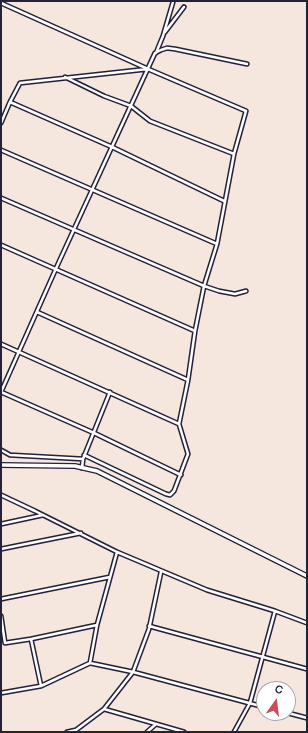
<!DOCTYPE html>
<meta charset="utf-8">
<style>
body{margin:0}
#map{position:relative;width:308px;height:733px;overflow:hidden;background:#f5e6de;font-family:"Balsamiq Sans",sans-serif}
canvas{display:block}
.frame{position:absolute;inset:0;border:2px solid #22223b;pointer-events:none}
.north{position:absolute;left:256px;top:681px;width:40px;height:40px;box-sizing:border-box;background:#fff;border:1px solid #a7a7b1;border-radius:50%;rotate:14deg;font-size:11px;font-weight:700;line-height:16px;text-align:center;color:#22223b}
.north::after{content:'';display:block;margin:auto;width:14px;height:18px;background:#d1495b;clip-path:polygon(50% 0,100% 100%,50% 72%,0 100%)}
</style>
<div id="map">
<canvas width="308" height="733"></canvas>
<div class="frame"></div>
<div class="north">С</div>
</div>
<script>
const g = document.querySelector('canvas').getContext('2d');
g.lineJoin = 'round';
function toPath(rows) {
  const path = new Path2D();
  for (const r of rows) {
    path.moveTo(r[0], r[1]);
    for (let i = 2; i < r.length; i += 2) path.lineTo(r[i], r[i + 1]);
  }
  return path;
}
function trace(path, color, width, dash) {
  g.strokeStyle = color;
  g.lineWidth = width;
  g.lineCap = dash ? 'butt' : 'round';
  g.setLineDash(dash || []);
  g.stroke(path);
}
const street = toPath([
 [1,3,148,69],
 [165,32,184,7],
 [156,53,163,36,173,2],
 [65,77,104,96,131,106,150,121,234,154],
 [10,102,20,83,148,69,246,111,234,154,217,244,204,286,195,331,188,380,179,424,188,454,174,491,170,495,166,494,84,455],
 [1,123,10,102,112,147,224,201],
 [1,150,217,244],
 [1,198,204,286,219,291,235,294,246,291],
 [1,245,195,331],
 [37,312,188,380],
 [1,344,179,424],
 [1,392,58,264,155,53,161,50,167,48,175,49,247,64],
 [1,392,94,433,181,475],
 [1,450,10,455,83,459,110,392],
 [82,468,83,459],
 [1,495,35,511,117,552,97,625,90,663,41,686,1,693],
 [1,524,43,515],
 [1,549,81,533],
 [117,552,207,590,275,611,307,623],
 [1,599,110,577],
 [1,616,5,643,31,639,41,686],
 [149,626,307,669],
 [31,639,97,625],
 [90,663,133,672,264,707],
 [104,709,184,732],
 [288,713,307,718],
 [67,732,76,730,104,709,133,672,149,629,161,572],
 [147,732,156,724],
 [234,732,250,703,275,611]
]);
const secondary = toPath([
 [1,465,75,466,97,471,307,576]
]);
trace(street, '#22223b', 5.5);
trace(secondary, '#22223b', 6);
trace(street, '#fff', 2.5);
trace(secondary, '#fff', 3.5);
</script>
